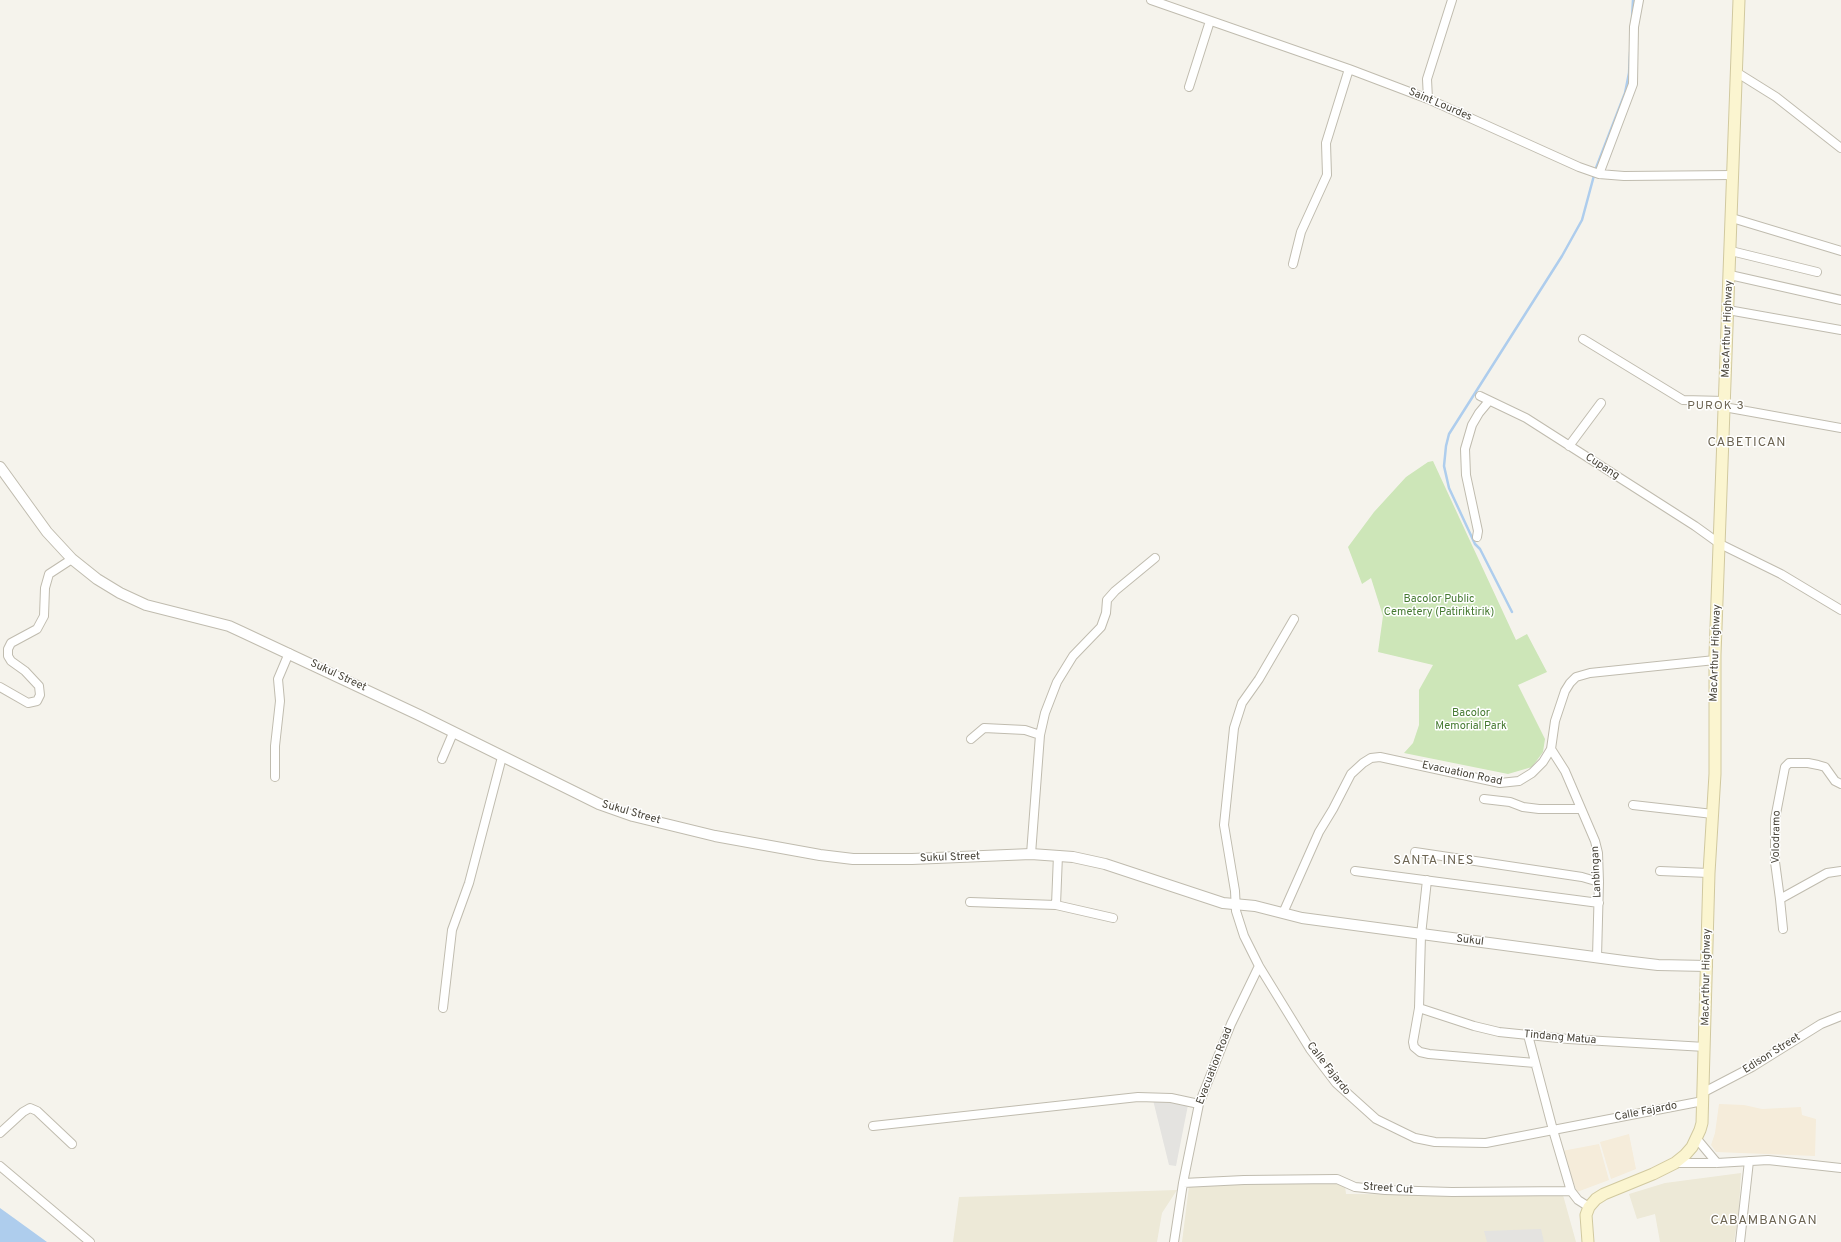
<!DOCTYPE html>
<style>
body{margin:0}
canvas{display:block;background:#f5f3ec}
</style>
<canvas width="1841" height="1242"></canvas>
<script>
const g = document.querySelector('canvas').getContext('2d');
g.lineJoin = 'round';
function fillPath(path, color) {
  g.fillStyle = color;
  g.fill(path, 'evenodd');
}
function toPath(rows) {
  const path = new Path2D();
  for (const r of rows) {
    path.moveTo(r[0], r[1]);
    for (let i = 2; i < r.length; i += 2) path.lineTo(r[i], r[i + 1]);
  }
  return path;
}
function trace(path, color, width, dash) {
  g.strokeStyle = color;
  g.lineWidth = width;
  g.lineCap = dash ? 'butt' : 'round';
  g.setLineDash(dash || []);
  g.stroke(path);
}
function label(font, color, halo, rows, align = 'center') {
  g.font = font + ' Overpass,sans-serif';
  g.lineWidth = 3;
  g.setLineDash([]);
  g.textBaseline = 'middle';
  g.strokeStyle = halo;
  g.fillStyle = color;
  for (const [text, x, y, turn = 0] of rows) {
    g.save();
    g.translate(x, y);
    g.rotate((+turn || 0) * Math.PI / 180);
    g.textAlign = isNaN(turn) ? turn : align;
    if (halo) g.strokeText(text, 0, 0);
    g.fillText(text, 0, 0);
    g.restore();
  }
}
fillPath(toPath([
 [1719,1104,1744,1105,1762,1109,1801,1107,1802,1115,1816,1119,1815,1156,1716,1152,1711,1145,1715,1133],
 [1629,1134,1636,1169,1611,1179,1600,1142],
 [1599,1144,1609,1180,1577,1192,1562,1151]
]), '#f5ecda');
fillPath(toPath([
 [1741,1173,1739,1210,1734,1242,1660,1242,1655,1214,1637,1219,1629,1194,1665,1183],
 [1281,1182,1330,1182,1345,1186,1346,1194,1493,1195,1558,1193,1563,1195,1576,1242,1182,1242,1189,1186],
 [1177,1190,1162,1213,1157,1242,953,1242,959,1197]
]), '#ede9d7');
fillPath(toPath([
 [1433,461,1516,640,1527,634,1547,672,1518,685,1545,739,1543,752,1532,767,1508,774,1404,753,1413,743,1419,725,1419,690,1433,665,1378,652,1383,616,1371,578,1362,584,1348,547,1374,512,1406,477,1428,462]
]), '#cde6b8');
fillPath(toPath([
 [1153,1100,1188,1105,1176,1166,1169,1165],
 [1541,1229,1544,1242,1487,1242,1484,1231]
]), '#e4e3e0');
fillPath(toPath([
 [0,1208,18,1221,47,1242,0,1242]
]), '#aecded');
trace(toPath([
 [1512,612,1480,549,1475,544,1449,488,1444,466,1446,446,1449,434,1562,256,1582,220,1596,168,1625,93,1629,73,1633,0]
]), '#aecded', 2.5);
const minor = toPath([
 [1151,0,1349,69,1428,99,1579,167,1599,174,1624,176,1733,175],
 [1736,72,1776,97,1841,148],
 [1189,87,1210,21],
 [1428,99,1427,79,1452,0],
 [1599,174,1633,84,1634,27,1639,0],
 [1732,218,1841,251],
 [1731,251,1817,272],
 [1293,264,1301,232,1327,175,1326,143,1349,69],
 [1730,275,1841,300],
 [1728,310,1841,330],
 [1583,339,1683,400,1725,401],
 [1480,396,1526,418,1695,526,1720,544,1781,574,1841,610],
 [1724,407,1841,428],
 [1569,446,1601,403],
 [1477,537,1478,531,1466,475,1465,449,1472,425,1479,413,1489,401],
 [1294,619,1259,679,1242,703,1234,728,1224,825,1235,891,1236,911,1244,936,1259,966,1310,1049,1336,1083,1376,1119,1415,1138,1435,1142,1486,1143,1703,1101],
 [0,687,28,703,37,701,40,695,39,686,25,671,11,661,8,656,8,649,11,643,37,629,44,616,45,588,49,574,72,559],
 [971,739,984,728,1025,730,1040,735],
 [1551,749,1565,771,1595,841,1598,853,1599,882,1597,957],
 [442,759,453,733],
 [275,777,275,746,280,701,278,679,289,653],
 [1484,799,1510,802,1523,807,1539,809,1581,809],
 [1633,805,1713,814],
 [1415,852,1582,877,1599,882],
 [1031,854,1040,735,1045,713,1057,682,1073,656,1101,627,1106,613,1107,600,1115,591,1155,558],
 [1355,871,1599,903],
 [1660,871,1709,873],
 [1427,880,1421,935,1419,1008,1413,1042,1414,1047,1420,1052,1429,1054,1535,1063],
 [1780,899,1775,862,1775,819,1785,767,1789,763,1808,763,1818,765,1825,767,1835,781,1841,784],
 [970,902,1056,905,1113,918],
 [1056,905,1058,855],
 [1283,913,1319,832,1333,809,1351,774,1363,763,1371,758,1380,757,1500,783,1519,781,1532,773,1543,762,1551,749,1555,721,1565,691,1570,683,1576,677,1590,673,1715,660],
 [1783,929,1780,899,1827,873,1841,871],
 [443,1008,452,930,469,883,502,757],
 [1419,1008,1474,1026,1499,1032,1568,1039,1705,1047],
 [1528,1035,1553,1130,1571,1191,1578,1200,1589,1207],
 [1704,1092,1752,1067,1821,1024,1841,1016],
 [873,1126,1138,1097,1171,1098,1199,1104],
 [0,1133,23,1112,30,1108,37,1111,72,1144],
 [1697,1139,1717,1163],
 [1675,1163,1717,1163,1768,1160,1841,1168],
 [0,1166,90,1242],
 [1183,1183,1244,1180,1337,1179,1355,1187,1385,1190,1452,1192,1571,1191],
 [1174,1242,1183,1183,1199,1104,1231,1024,1259,966],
 [1740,1242,1749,1161]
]);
const tertiary = toPath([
 [0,467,47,532,72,559,97,579,120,593,146,605,229,626,242,632,419,715,599,804,633,816,715,836,820,855,853,859,912,859,1031,854,1073,857,1105,864,1223,903,1255,906,1302,918,1624,961,1658,965,1707,966]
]);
const secondary = toPath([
 [1588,1242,1586,1215,1589,1207,1596,1199,1604,1194,1653,1174,1675,1163,1685,1155,1692,1147,1700,1130,1702,1123,1709,873,1715,774,1715,655,1739,0]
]);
trace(minor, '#c0bcaf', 10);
trace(tertiary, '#c0bcaf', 12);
trace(secondary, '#d1c99f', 13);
trace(minor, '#fff', 8);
trace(tertiary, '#fff', 10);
trace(secondary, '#fbf5d0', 11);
label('11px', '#49453a', '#fff', [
 ["Saint Lourdes",1440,105,23],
 ["MacArthur Highway",1728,329,-88],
 ["Cupang",1602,467,33],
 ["MacArthur Highway",1716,653,-88],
 ["Sukul Street",338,676,25],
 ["Evacuation Road",1462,774,12],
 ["Sukul Street",631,813,16],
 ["Volodramo",1777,837,-89],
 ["Sukul Street",950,858,-2],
 ["Lanbingan",1597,872,-93],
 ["Sukul",1470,941,7],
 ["MacArthur Highway",1707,977,-89],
 ["Tindang Matua",1560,1038,5],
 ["Edison Street",1772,1054,-32],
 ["Evacuation Road",1215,1066,-69],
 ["Calle Fajardo",1328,1069,52],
 ["Calle Fajardo",1646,1112,-11],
 ["Street Cut",1388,1189,4]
]);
label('11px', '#447930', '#fff', [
 ["Bacolor Public",1439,600],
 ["Cemetery (Patiriktirik)",1439,613],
 ["Bacolor",1471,714],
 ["Memorial Park",1471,727]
]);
g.letterSpacing = '1px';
label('12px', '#6c6452', '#fff', [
 ["PUROK 3",1716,407]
]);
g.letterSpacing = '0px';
g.letterSpacing = '1px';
label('13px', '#6c6452', '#fff', [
 ["CABETICAN",1747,443],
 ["SANTA INES",1434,861],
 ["CABAMBANGAN",1764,1221]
]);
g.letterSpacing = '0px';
</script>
